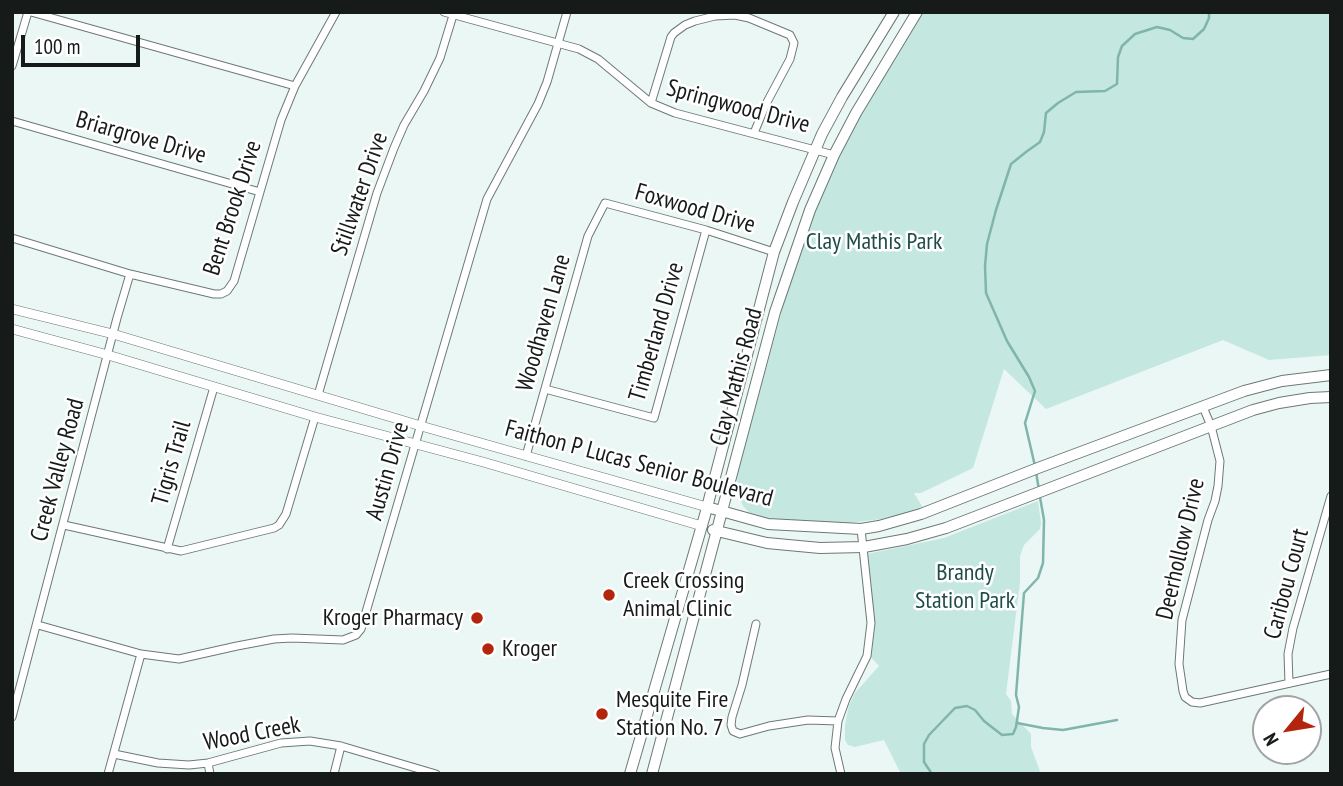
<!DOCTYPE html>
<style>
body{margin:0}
#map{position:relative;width:1343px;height:786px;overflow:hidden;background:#eaf7f4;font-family:"PT Sans Narrow",sans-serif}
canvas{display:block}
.frame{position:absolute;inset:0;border:14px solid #161b1a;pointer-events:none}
.north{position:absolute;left:1252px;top:695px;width:70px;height:70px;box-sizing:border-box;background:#fff;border:2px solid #a2a4a3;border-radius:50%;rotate:240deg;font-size:19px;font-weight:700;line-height:28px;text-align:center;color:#161b1a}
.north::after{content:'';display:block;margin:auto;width:24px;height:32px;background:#b3260d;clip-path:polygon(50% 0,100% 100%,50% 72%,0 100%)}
.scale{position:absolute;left:21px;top:35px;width:119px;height:32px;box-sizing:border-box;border:4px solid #161b1a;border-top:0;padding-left:9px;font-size:21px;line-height:24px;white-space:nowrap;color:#161b1a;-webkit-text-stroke:5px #fff;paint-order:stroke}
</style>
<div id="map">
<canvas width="1343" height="786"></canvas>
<div class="frame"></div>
<div class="north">N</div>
<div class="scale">100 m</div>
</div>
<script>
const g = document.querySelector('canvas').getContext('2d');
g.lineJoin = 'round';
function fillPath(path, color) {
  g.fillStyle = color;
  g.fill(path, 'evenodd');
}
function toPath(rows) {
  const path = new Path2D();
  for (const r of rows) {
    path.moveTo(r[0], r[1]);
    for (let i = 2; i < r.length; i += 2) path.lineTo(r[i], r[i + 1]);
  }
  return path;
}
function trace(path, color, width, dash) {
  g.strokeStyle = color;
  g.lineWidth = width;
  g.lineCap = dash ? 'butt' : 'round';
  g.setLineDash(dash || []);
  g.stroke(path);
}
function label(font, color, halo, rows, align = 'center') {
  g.font = font + ' "PT Sans Narrow",sans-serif';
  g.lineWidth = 5;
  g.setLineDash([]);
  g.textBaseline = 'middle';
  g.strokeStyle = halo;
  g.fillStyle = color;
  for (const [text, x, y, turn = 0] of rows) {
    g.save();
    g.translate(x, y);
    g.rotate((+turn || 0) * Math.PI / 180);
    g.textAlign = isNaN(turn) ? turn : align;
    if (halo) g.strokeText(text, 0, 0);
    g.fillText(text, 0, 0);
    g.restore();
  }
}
fillPath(toPath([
 [920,12,1331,12,1331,355,1269,360,1223,340,1046,409,1004,369,973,468,921,493,914,493,923,508,902,514,881,519,841,524,789,522,756,517,750,513,743,506,738,494,737,475,787,292,812,214,855,121],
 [1038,501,1041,523,1040,529,1024,545,1020,556,1020,582,1006,694,1011,701,1012,714,1031,734,1031,747,1041,774,901,774,884,740,855,747,848,745,845,740,845,725,849,705,855,693,879,666,870,656,875,627,867,554,944,538]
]), '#c4e7e0');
trace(toPath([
 [1035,466,1025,423,1035,391,1029,377,1007,341,986,293,985,266,987,244,996,210,1011,164,1026,152,1040,142,1044,132,1046,113,1058,103,1076,92,1105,91,1117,84,1118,57,1122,46,1135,34,1157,27,1170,30,1183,38,1193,39,1204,29,1209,18,1209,12],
 [1036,472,1039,490],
 [1017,723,1043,728,1063,730,1117,720],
 [932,774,924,762,924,744,929,735,955,708,967,706,975,710,984,721,1002,735,1013,734,1016,727,1019,707,1016,695,1024,593,1038,578,1043,563,1044,520,1040,497]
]), '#80b5ac', 2.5);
const minor = toPath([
 [31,12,295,86],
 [444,12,579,49,598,59,651,103,675,113,834,155],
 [12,66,28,12],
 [651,103,671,37,674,33,685,25,695,21,715,16,735,15,749,18,790,35,794,43,790,59,766,104,754,133],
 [12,121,260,192],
 [12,238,130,274,214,294,221,294,227,291,234,281,281,120,295,86,336,12],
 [545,389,654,418,706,230],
 [318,395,377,193,394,148,404,125,424,91,440,58,454,12],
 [1203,407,1211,426,1220,461,1218,486,1215,501,1208,520,1182,620,1179,664,1183,691,1185,697,1192,702,1200,703,1331,674],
 [526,456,588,236,605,203,706,230,774,252],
 [64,525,181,551,274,528,279,525,286,514,315,417],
 [167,549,214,387],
 [756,624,742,685,732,717,731,725,733,731,740,734,769,726,808,720,838,721],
 [38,625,141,654,179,659,237,646,274,639,292,638,343,640,356,635,361,629,487,199,538,104,547,82,567,12],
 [1289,683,1288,654,1293,628,1331,496],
 [12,717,117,318,130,274],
 [114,754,158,763,189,765,208,763,281,743,310,741,341,746,436,774],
 [208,763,210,774],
 [108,774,141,654],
 [334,774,341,746],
 [841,774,835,748,838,721,846,699,867,656,871,623,861,529]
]);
const tertiary = toPath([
 [12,309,113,334,421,426,707,507],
 [12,329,108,355,315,417,483,462,702,526]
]);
const secondary = toPath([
 [707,507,768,524,861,529,879,526,921,514,1038,468,1244,391,1282,381,1331,375],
 [713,530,767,543,820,548,864,547,907,539,946,528,1253,410,1279,403,1310,398,1331,397],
 [630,774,705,515,774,252,793,202,822,134,842,97,894,12],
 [652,774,775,312,810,210,834,155,856,113,917,12]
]);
trace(minor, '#6d7976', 9);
trace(tertiary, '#6d7976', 10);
trace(secondary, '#6d7976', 12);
trace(minor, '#fff', 7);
trace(tertiary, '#fff', 9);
trace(secondary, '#fff', 10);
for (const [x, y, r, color] of [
 [609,595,7,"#b3260d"],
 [477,618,7,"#b3260d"],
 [488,649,7,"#b3260d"],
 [602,714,7,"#b3260d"]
]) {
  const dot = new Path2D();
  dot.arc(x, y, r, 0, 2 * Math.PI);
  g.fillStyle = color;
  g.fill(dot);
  trace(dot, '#fff', 2.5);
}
label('24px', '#161b1a', '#fff', [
 ["Springwood Drive",738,107,15],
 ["Briargrove Drive",141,138,16],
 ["Stillwater Drive",360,194,-71],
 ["Bent Brook Drive",233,208,-72],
 ["Foxwood Drive",695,209,16],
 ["Woodhaven Lane",544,323,-74],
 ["Timberland Drive",657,332,-74],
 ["Clay Mathis Road",737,377,-75],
 ["Tigris Trail",172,463,-74],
 ["Faithon P Lucas Senior Boulevard",639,464,15],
 ["Creek Valley Road",58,470,-75],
 ["Austin Drive",388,471,-74],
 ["Deerhollow Drive",1181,549,-77],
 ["Caribou Court",1287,584,-75],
 ["Wood Creek",252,734,-11]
]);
label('24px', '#1e4d46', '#fff', [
 ["Clay Mathis Park",874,242],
 ["Brandy",965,573],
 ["Station Park",965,601]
]);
label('24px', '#161b1a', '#fff', [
 ["Creek Crossing",623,581],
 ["Animal Clinic",623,609],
 ["Kroger Pharmacy",463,618,"right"],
 ["Kroger",502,649],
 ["Mesquite Fire",616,700],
 ["Station No. 7",616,728]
], 'left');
</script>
